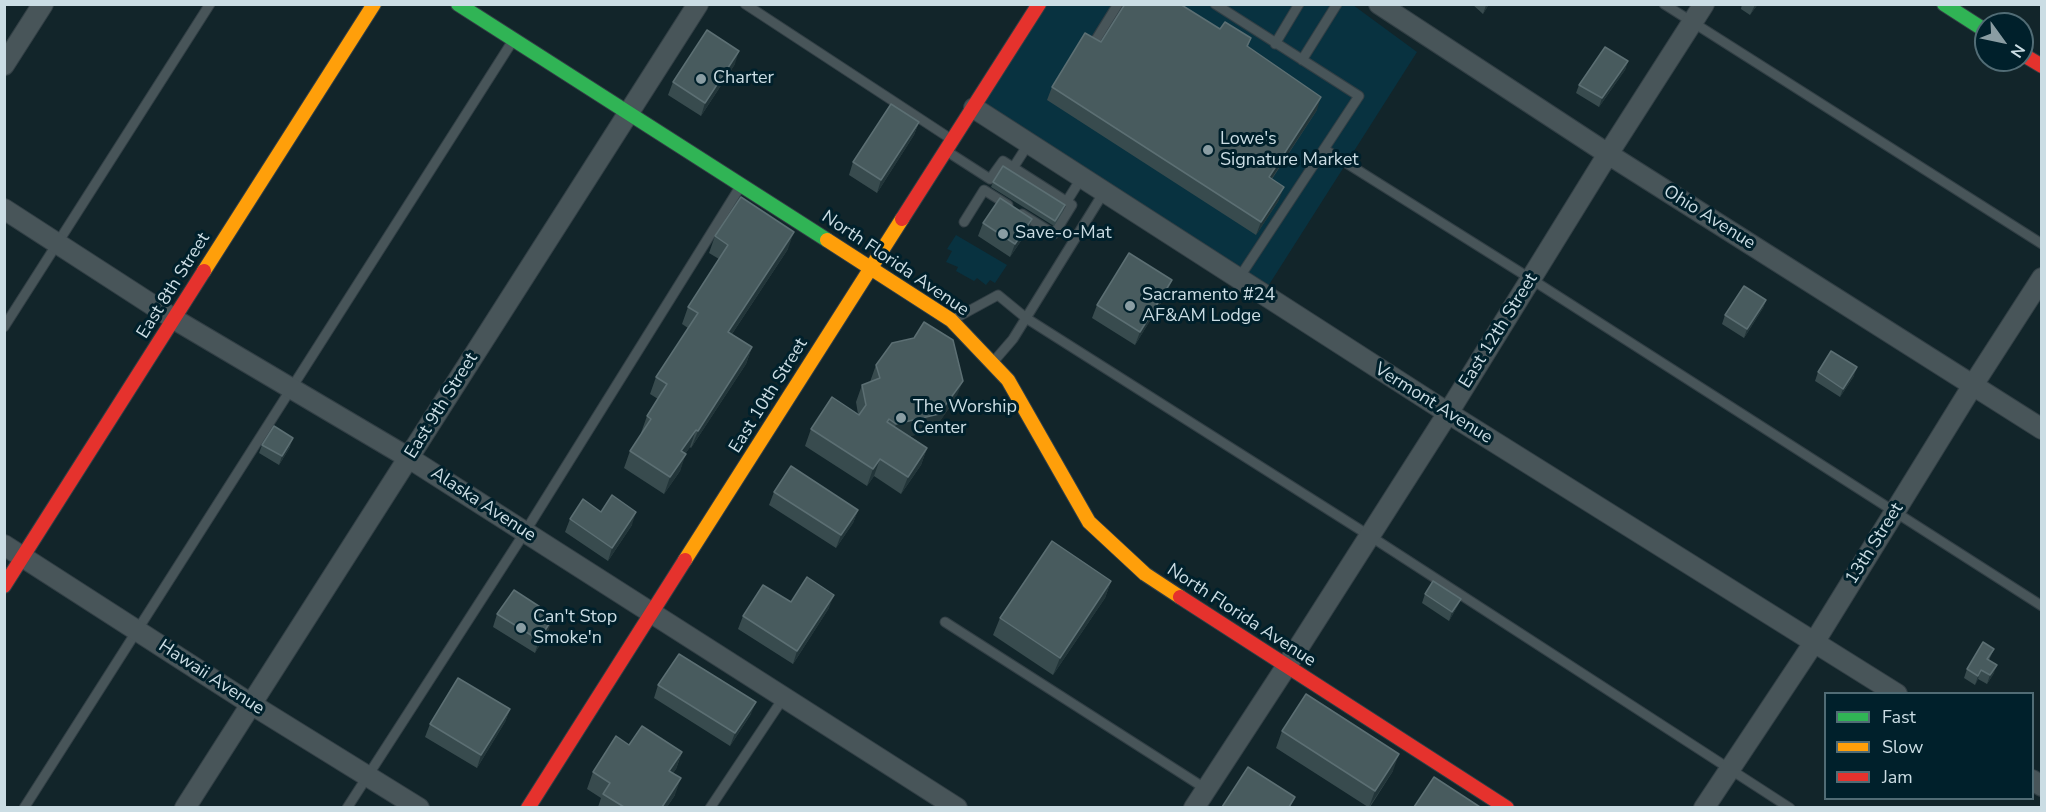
<!DOCTYPE html>
<style>
body{margin:0}
#map{position:relative;width:2046px;height:812px;overflow:hidden;background:#12252a;font-family:"Nunito Sans",sans-serif}
canvas{display:block}
.frame{position:absolute;inset:0;border:6px solid #cbdde4;pointer-events:none}
.legend{position:absolute;left:1824px;top:692px;width:210px;height:108px;box-sizing:border-box;background:#00202b;border:2px solid #516c75;margin:0;padding:8px 10px;list-style:none;font-size:18px;color:#cbdde4}
.legend li{display:flex;align-items:center;gap:12px;height:30px}
.legend b{width:30px;border:2px solid #516c75}
.north{position:absolute;left:1974px;top:12px;width:60px;height:60px;box-sizing:border-box;background:#00202b;border:2px solid #516c75;border-radius:50%;rotate:123deg;font-size:16px;font-weight:700;line-height:24px;text-align:center;color:#cbdde4}
.north::after{content:'';display:block;margin:auto;width:21px;height:27px;background:#8a9da3;clip-path:polygon(50% 0,100% 100%,50% 72%,0 100%)}
</style>
<div id="map">
<canvas width="2046" height="812"></canvas>
<div class="frame"></div>
<ul class="legend">
<li><b style="height:8px;background:#30b455"></b>Fast</li>
<li><b style="height:8px;background:#ff9f0a"></b>Slow</li>
<li><b style="height:8px;background:#e5322d"></b>Jam</li>
</ul>
<div class="north">N</div>
</div>
<script>
const g = document.querySelector('canvas').getContext('2d');
g.lineJoin = 'round';
function fillPath(path, color) {
  g.fillStyle = color;
  g.fill(path, 'evenodd');
}
function toPath(rows) {
  const path = new Path2D();
  for (const r of rows) {
    path.moveTo(r[0], r[1]);
    for (let i = 2; i < r.length; i += 2) path.lineTo(r[i], r[i + 1]);
  }
  return path;
}
function trace(path, color, width, dash) {
  g.strokeStyle = color;
  g.lineWidth = width;
  g.lineCap = dash ? 'butt' : 'round';
  g.setLineDash(dash || []);
  g.stroke(path);
}
function label(font, color, halo, rows, align = 'center') {
  g.font = font + ' "Nunito Sans",sans-serif';
  g.lineWidth = 6;
  g.setLineDash([]);
  g.textBaseline = 'middle';
  g.strokeStyle = halo;
  g.fillStyle = color;
  for (const [text, x, y, turn = 0] of rows) {
    g.save();
    g.translate(x, y);
    g.rotate((+turn || 0) * Math.PI / 180);
    g.textAlign = isNaN(turn) ? turn : align;
    if (halo) g.strokeText(text, 0, 0);
    g.fillText(text, 0, 0);
    g.restore();
  }
}
fillPath(toPath([
 [1046,5,1353,5,1417,52,1265,291,981,106],
 [956,235,1007,265,995,283,990,280,986,285,977,278,974,281,956,271,958,267,946,262,952,251,947,249]
]), '#083240');
const lane = toPath([
 [745,4,951,139],
 [1215,4,1359,96,1239,278],
 [1664,4,2042,244],
 [1275,44,1299,4],
 [1092,46,1118,4],
 [1302,60,1337,4],
 [1324,149,1531,279,2042,606],
 [948,152,990,179,1003,161,1072,205,1054,234,1022,214],
 [1013,168,1029,143],
 [1067,201,1082,177],
 [964,222,984,190,1008,205],
 [954,319,998,295,1026,318,1370,536,1790,808],
 [4,327,210,4],
 [994,361,1013,339,1104,192],
 [945,622,1206,789],
 [24,808,512,42],
 [347,808,525,532,740,187],
 [710,808,784,697]
]);
const street = toPath([
 [1379,4,1608,154,2042,429],
 [4,65,43,4],
 [974,108,1448,413,1897,694],
 [4,209,174,319,409,458,957,808],
 [4,545,251,704,419,808],
 [2032,780,2042,786],
 [185,808,698,4],
 [1194,808,1286,667,1448,413,1608,154,1704,4],
 [1704,808,1815,641,1973,385,2042,278]
]);
const fast = toPath([
 [458,4,827,240],
 [1944,4,1986,31]
]);
const slow = toPath([
 [827,240,951,320,1008,380,1089,522,1145,574,1180,597],
 [204,271,374,4],
 [685,560,902,219]
]);
const jam = toPath([
 [2022,54,2042,66],
 [902,219,1039,4],
 [4,586,204,271],
 [1180,597,1507,808],
 [528,808,685,560]
]);
trace(lane, '#323f45', 11);
trace(street, '#323f45', 22);
trace(fast, '#323f45', 16);
trace(slow, '#323f45', 16);
trace(jam, '#323f45', 16);
trace(lane, '#485559', 9);
trace(street, '#485559', 20);
trace(fast, '#30b455', 14);
trace(slow, '#ff9f0a', 14);
trace(jam, '#e5322d', 14);
fillPath(toPath([
 [1472,4,1489,4,1483,14],
 [1742,4,1758,4,1750,15,1741,9],
 [1220,29,1251,38,1248,47,1317,110,1272,179,1279,200,1256,235,1047,100,1052,87,1101,42],
 [1628,61,1625,70,1599,107,1576,93,1579,85],
 [735,64,701,116,668,95,673,82],
 [919,122,914,135,877,193,849,175,853,162],
 [993,182,1064,210,1054,226,991,187],
 [1032,219,1027,232,1010,257,978,236,983,223],
 [715,236,788,249,732,334,752,347,746,364,691,448,690,447,685,454,680,471,664,494,624,468,630,451,641,434,641,433,647,416,658,399,650,394,656,377,688,328,682,324,688,307,719,259,709,253],
 [1167,293,1135,345,1092,318,1097,305],
 [1766,300,1763,308,1744,338,1722,324,1725,315],
 [876,365,956,398,933,431,910,436,927,448,921,465,901,494,874,476,867,486,805,446,811,429,858,414,856,402,862,385,870,382],
 [1818,372,1854,376,1840,397,1815,381],
 [262,445,290,447,279,465,259,453],
 [774,492,858,510,853,523,836,548,769,505],
 [601,512,632,525,608,561,565,532,570,519],
 [1111,581,1105,598,1053,675,993,635,1000,618],
 [1425,594,1461,599,1457,607,1449,621,1422,603],
 [791,602,829,608,793,664,738,629,743,616],
 [497,614,549,629,535,653,493,627],
 [1994,649,1989,660,1994,673,1987,684,1978,679,1975,685,1964,678,1967,669],
 [658,685,751,714,730,746,654,698],
 [510,709,505,722,477,768,425,737,430,724],
 [1282,731,1393,771,1370,807,1368,807,1276,748],
 [629,745,682,752,676,769,673,773,675,795,667,807,598,807,601,798,587,789,593,772]
]), '#384b4e');
fillPath(toPath([
 [1487,4,1489,4,1483,14,1486,5],
 [1755,4,1758,4,1750,15,1754,7],
 [739,51,735,64,701,116,705,103],
 [1628,61,1625,70,1599,107,1602,98],
 [1321,97,1317,110,1264,190,1269,177],
 [919,122,914,135,877,193,881,180],
 [1284,187,1279,200,1256,235,1261,222],
 [1032,219,1027,232,1010,257,1015,244],
 [794,232,788,249,722,349,728,332],
 [1172,280,1167,293,1135,345,1140,332],
 [1766,300,1763,308,1744,338,1747,329],
 [752,347,746,364,691,448,698,431],
 [1857,367,1854,376,1840,397,1843,389],
 [963,381,956,398,933,431,890,441,896,424],
 [696,430,690,447,675,468,681,451],
 [293,438,290,447,279,465,282,456],
 [927,448,921,465,901,494,908,477],
 [686,454,680,471,664,494,670,477],
 [880,459,874,476,867,486,873,469],
 [858,510,853,523,836,548,841,535],
 [636,512,632,525,608,561,612,548],
 [1111,581,1105,598,1053,675,1060,658],
 [834,595,829,608,793,664,797,651],
 [1461,599,1457,607,1449,621,1452,612],
 [554,616,549,629,535,653,539,640],
 [1997,665,1994,673,1987,684,1990,675],
 [1981,670,1978,679,1975,685,1978,676],
 [756,702,751,714,730,746,735,733],
 [510,709,505,722,477,768,481,755],
 [682,752,676,769,663,788,669,771],
 [1399,754,1393,771,1369,807,1375,791],
 [681,778,675,795,667,807,662,807]
]), '#223539');
const building = toPath([
 [1125,4,1180,4,1220,29,1225,22,1251,38,1247,46,1321,97,1269,177,1284,187,1261,222,1052,87,1085,33,1101,42,1125,4],
 [707,30,739,51,705,103,673,82,707,30],
 [1605,47,1628,61,1602,98,1579,85,1605,47],
 [891,104,919,122,881,180,853,162,891,104],
 [1003,166,1065,205,1055,221,993,182,1003,166],
 [741,197,794,232,728,332,752,347,698,431,696,430,681,451,686,454,670,477,630,451,651,419,647,416,667,384,656,377,698,313,688,307,728,245,715,236,741,197],
 [1000,198,1032,219,1015,244,983,223,1000,198],
 [1129,253,1172,280,1140,332,1097,305,1129,253],
 [1744,286,1766,300,1747,329,1725,315,1744,286],
 [924,322,953,340,963,381,939,414,896,424,889,419,887,422,927,448,908,477,880,459,873,469,811,429,832,397,859,415,866,405,862,385,880,378,876,365,892,343,914,338,924,322],
 [1831,351,1857,367,1843,389,1818,372,1831,351],
 [274,426,293,438,282,456,262,445,274,426],
 [791,466,858,510,841,535,774,492,791,466],
 [612,495,636,512,612,548,570,519,583,499,601,512,612,495],
 [1052,541,1111,581,1060,658,1000,618,1052,541],
 [807,577,834,595,797,651,743,616,763,585,791,602,807,577],
 [1433,581,1461,599,1452,612,1425,594,1433,581],
 [514,590,554,616,539,640,497,614,514,590],
 [1983,642,1994,649,1987,659,1997,665,1990,675,1981,670,1978,676,1967,669,1983,642],
 [679,654,756,702,735,733,658,685,679,654],
 [458,678,510,709,481,755,430,724,458,678],
 [1306,694,1399,754,1375,791,1282,731,1306,694],
 [642,726,682,752,669,771,681,778,662,807,624,807,603,794,610,783,593,772,616,736,629,745,642,726],
 [1248,767,1295,797,1289,807,1222,807,1248,767],
 [1434,777,1480,807,1414,807,1434,777]
]);
fillPath(building, '#485b5e');
trace(building, '#5c6f73', 1.5);
for (const [x, y, r, color] of [
 [701,79,6,"#8a9da3"],
 [1208,150,6,"#8a9da3"],
 [1003,234,6,"#8a9da3"],
 [1130,306,6,"#8a9da3"],
 [901,418,6,"#8a9da3"],
 [521,628,6,"#8a9da3"]
]) {
  const dot = new Path2D();
  dot.arc(x, y, r, 0, 2 * Math.PI);
  g.fillStyle = color;
  g.fill(dot);
  trace(dot, '#00202b', 2);
}
label('18px', '#cbdde4', '#00202b', [
 ["Charter",713,79],
 ["Lowe's",1220,140],
 ["Signature Market",1220,161],
 ["Save-o-Mat",1015,234],
 ["Sacramento #24",1142,296],
 ["AF&AM Lodge",1142,317],
 ["The Worship",913,408],
 ["Center",913,429],
 ["Can't Stop",533,618],
 ["Smoke'n",533,639]
], 'left');
label('18px', '#cbdde4', '#00202b', [
 ["Ohio Avenue",1709,218,32],
 ["North Florida Avenue",895,264,34],
 ["East 8th Street",174,286,-58],
 ["East 12th Street",1499,331,-58],
 ["East 10th Street",769,396,-58],
 ["Vermont Avenue",1433,404,32],
 ["East 9th Street",442,406,-58],
 ["Alaska Avenue",483,505,33],
 ["13th Street",1875,544,-58],
 ["North Florida Avenue",1241,616,33],
 ["Hawaii Avenue",211,678,33]
]);
</script>
